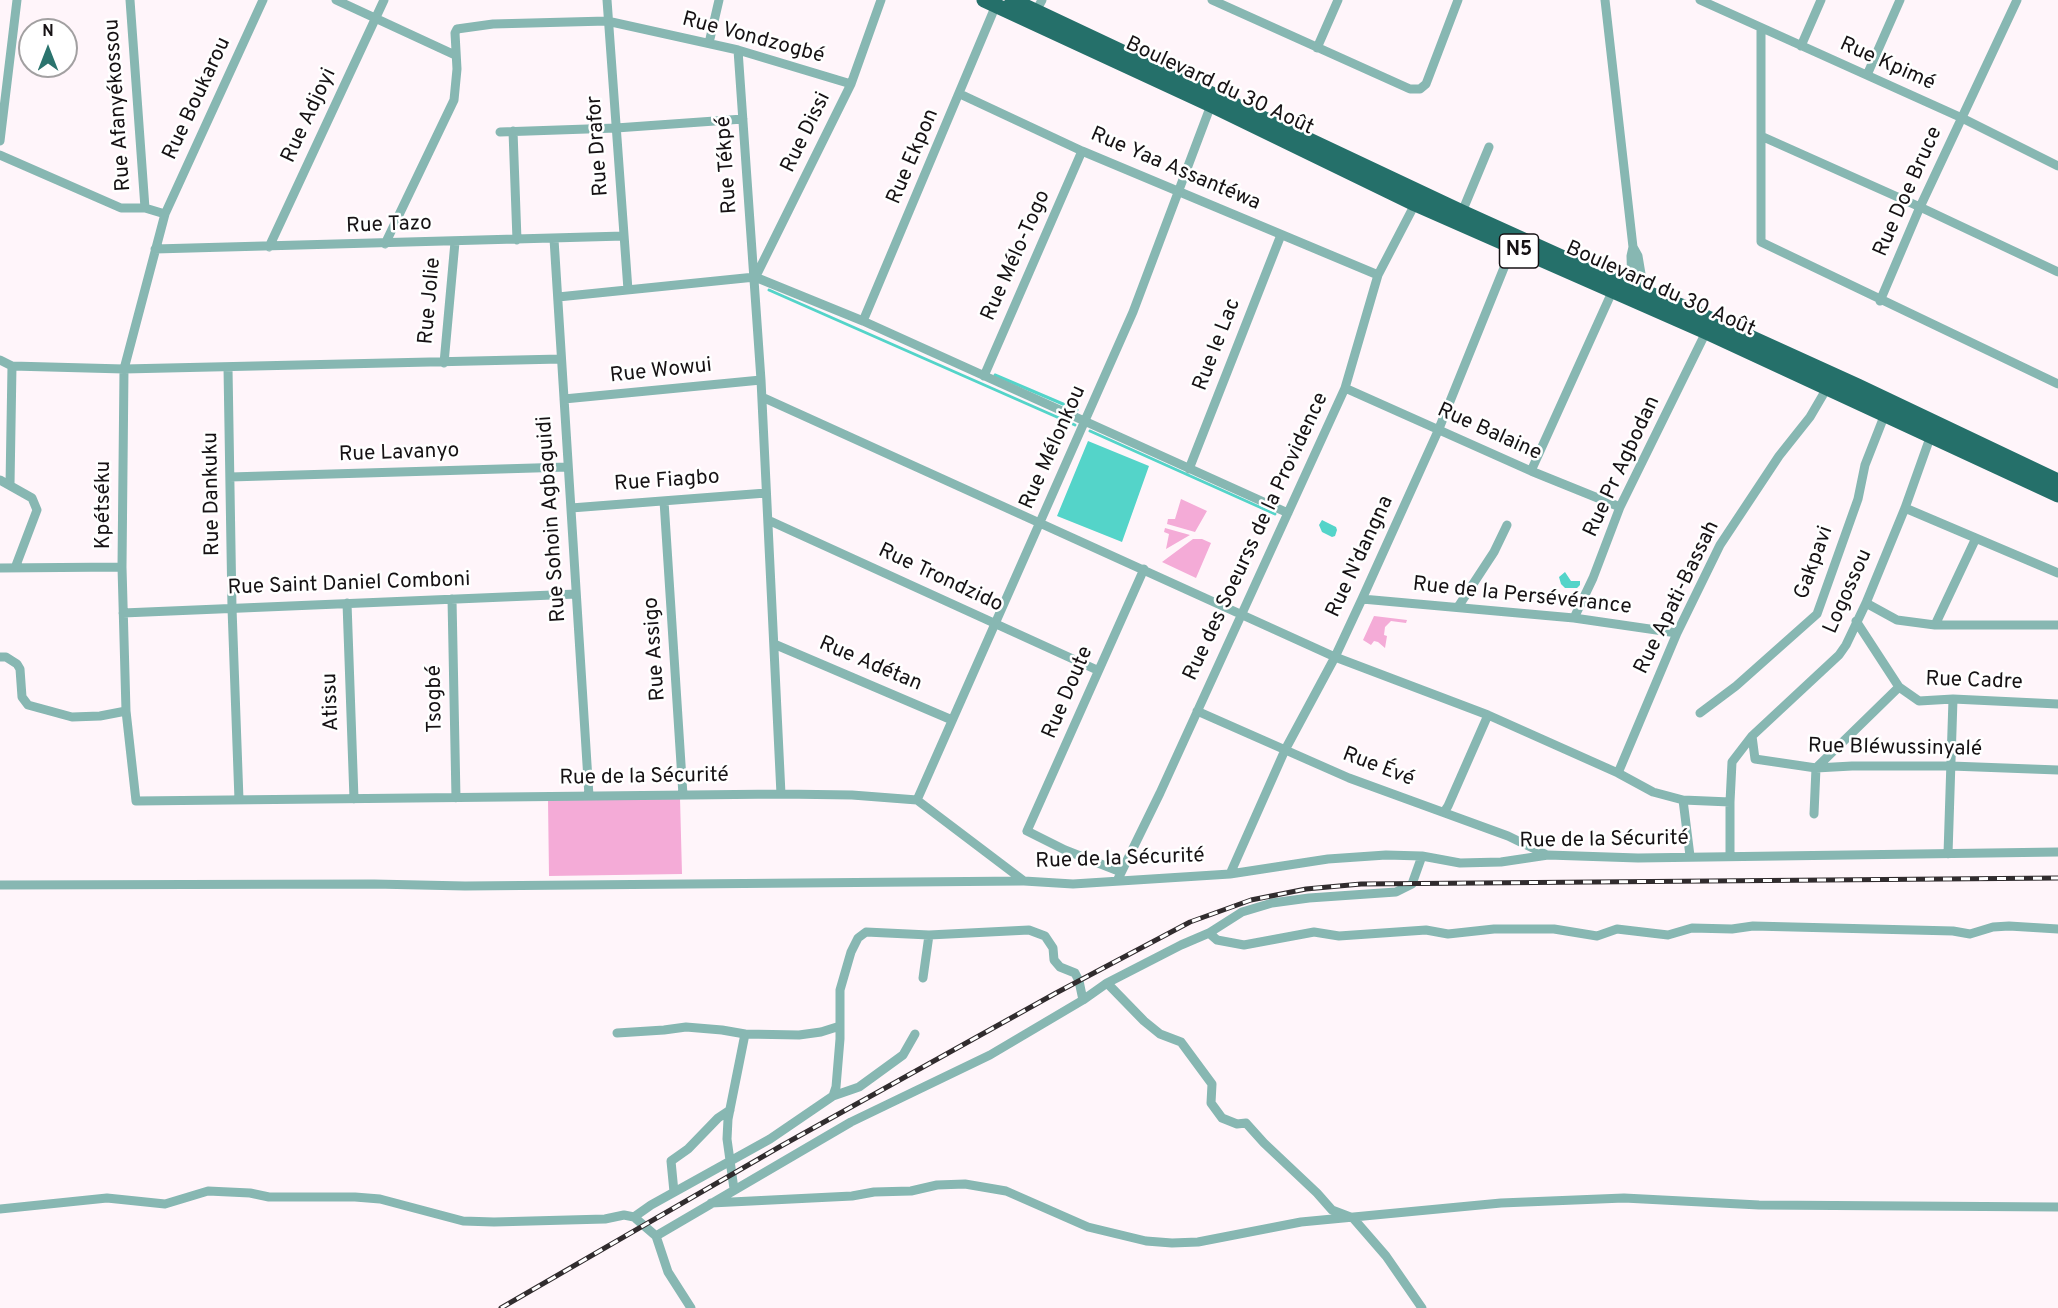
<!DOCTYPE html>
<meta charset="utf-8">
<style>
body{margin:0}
#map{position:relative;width:2058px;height:1308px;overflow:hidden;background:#fff5fa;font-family:Overpass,sans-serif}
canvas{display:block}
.north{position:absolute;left:18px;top:18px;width:60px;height:60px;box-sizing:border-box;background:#fff;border:2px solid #a2a0a1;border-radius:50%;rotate:0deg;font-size:16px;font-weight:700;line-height:24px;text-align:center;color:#161214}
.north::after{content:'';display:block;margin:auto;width:21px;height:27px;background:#2b746e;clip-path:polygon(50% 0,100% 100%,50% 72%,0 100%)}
</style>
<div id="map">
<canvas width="2058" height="1308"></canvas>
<div class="north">N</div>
</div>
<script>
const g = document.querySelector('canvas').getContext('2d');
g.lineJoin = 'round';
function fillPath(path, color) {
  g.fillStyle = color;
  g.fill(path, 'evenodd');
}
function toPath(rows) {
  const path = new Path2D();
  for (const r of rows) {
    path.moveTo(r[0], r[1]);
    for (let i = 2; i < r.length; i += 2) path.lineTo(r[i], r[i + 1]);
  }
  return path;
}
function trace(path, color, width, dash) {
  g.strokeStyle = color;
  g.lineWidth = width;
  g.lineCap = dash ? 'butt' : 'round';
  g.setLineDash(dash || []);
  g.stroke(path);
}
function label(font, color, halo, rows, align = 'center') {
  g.font = font + ' Overpass,sans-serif';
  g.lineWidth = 5;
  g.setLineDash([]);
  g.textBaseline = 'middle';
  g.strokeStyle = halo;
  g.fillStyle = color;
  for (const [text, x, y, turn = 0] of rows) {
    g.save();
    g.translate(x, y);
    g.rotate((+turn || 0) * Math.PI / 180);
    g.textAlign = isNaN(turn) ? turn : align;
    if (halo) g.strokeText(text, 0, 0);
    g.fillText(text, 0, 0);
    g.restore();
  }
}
fillPath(toPath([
 [1181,499,1207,511,1195,532,1167,524,1168,519,1175,519],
 [1165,528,1190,535,1166,549,1169,534,1164,532],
 [1193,539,1202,539,1211,543,1196,578,1162,562],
 [1374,616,1407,620,1406,623,1391,621,1385,627,1384,635,1387,636,1385,648,1378,642,1374,641,1371,645,1363,640],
 [680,798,682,874,549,876,548,800]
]), '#f4abd7');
fillPath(toPath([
 [1088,441,1149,466,1122,542,1057,516],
 [1322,520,1336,527,1337,530,1335,536,1332,537,1322,532,1319,525],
 [1565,572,1571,581,1580,581,1580,585,1577,588,1565,588,1561,584,1559,577]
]), '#54d4c9');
trace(toPath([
 [769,290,1075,425],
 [995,375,1077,410],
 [1090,431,1275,514]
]), '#54d4c9', 3);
trace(toPath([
 [130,0,145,208],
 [263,0,165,214,124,369,122,567,126,711,136,801,781,794,852,795,917,800,1024,881,1073,884,1230,874,1328,859,1386,855,1422,856,1460,863,1501,862,1548,855,1638,858,2058,852],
 [336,0,455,55],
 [607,0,628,290],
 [1212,0,1410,89,1420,89,1426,84,1458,0],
 [1605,0,1633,247,1631,256,1632,287],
 [1700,0,1962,118,2058,166],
 [1036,11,1042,0],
 [1761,28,1761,242,2058,384],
 [709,43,719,0],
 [1801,46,1821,0],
 [1317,48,1338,0],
 [738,50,761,380,781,794],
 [1867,75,1900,0],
 [960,94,1082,151,1378,275],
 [513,131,517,240],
 [500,132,616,128,743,119],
 [1761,136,1920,207,2058,272],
 [0,141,17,0],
 [0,155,121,208,145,208,165,214],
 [1462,212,1489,147],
 [554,239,589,796],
 [385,244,454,100,457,69,455,33,457,29,493,24,607,21,738,50,851,84],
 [269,247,384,0],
 [1633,247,1638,256,1644,292],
 [155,249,624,236],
 [756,276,851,84,881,0],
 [558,297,755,277,863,321,1288,513],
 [1880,301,1920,207,2017,0],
 [863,321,996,5],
 [0,360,12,366,124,369,561,359],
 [444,363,455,242],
 [228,368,232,608,239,800],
 [984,376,1082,151],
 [1345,388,1531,471,1620,507],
 [762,397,1335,657,1488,715,1618,773,1653,792,1683,800],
 [564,399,761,380],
 [1189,469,1281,235],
 [1531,471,1612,292],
 [230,477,568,467],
 [0,480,32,498,37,510,15,568],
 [10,485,12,366],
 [664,501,683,795],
 [571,508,766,493],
 [1905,508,2058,573],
 [768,520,1097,670],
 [0,568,122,567],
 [452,599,456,798],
 [1362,599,1574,618,1677,633],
 [347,603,354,799],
 [1866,603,1897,620,1935,625,2058,625],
 [1458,607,1494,552,1507,525],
 [123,613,576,594],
 [1574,618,1593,578,1620,507,1706,332],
 [1856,621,1899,687,1919,701,1953,699,2058,704],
 [1935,625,1976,538],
 [774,644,952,720],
 [0,657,6,657,17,664,20,669,22,697,28,705,72,717,100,716,126,711],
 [1197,711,1349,778,1508,836,1547,855],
 [1700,713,1736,686,1817,614,1858,499,1865,465,1885,414],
 [1752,736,1755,759,1816,768,1852,766,1951,766,2058,770],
 [1618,773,1677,633,1720,545,1779,456,1810,417,1827,388],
 [917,800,1133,312,1211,105],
 [1444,812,1448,806,1488,715],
 [1814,814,1816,768,1899,687],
 [1948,854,1953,699],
 [1690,856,1683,800,1730,802,1732,762,1752,736,1839,655,1846,645,1866,603,1905,508,1931,435],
 [1730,856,1730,802],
 [1121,872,1065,850,1027,831,1144,569],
 [1230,874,1285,750,1335,657,1362,599,1438,431,1512,248],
 [1117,881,1160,793,1345,388,1378,275,1415,204],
 [0,885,374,884,465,886,1023,881],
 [1209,933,1217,940,1244,945,1314,932,1339,936,1426,930,1448,934,1494,929,1554,929,1597,936,1617,929,1668,935,1692,928,1732,929,1753,926,1953,931,1970,934,1993,927,2009,926,2058,929],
 [923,978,929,935],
 [1107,983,1144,1021,1160,1034,1181,1042,1212,1084,1211,1103,1222,1118,1237,1124,1246,1123,1264,1143,1317,1193,1332,1210,1353,1218,1386,1256,1422,1308],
 [617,1033,664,1030,686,1027,722,1030,745,1034,799,1035,821,1032,840,1026],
 [833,1096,836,1087,840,1039,840,990,851,952,858,938,866,932,929,935,1029,930,1045,936,1053,948,1054,960,1060,967,1075,973,1079,981,1083,1000],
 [734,1189,727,1139,728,1119,745,1034],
 [674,1192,671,1161,688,1149,718,1118,730,1110],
 [711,1203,852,1196,874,1192,911,1191,937,1185,965,1184,1006,1191,1088,1227,1146,1241,1172,1243,1198,1242,1301,1222,1501,1203,1624,1198,1759,1205,2058,1207],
 [0,1209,107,1198,165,1204,208,1191,250,1193,269,1197,355,1197,380,1199,463,1221,494,1222,605,1219,624,1215,634,1217,656,1236,668,1272,691,1308],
 [634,1217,651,1205,770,1139,833,1096,859,1087,903,1055,915,1034],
 [656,1236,851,1122,990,1055,1083,1000,1107,983,1181,945,1209,933,1242,912,1272,903,1309,898,1396,892,1412,884,1422,856]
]), '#87b7b2', 9);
trace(toPath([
 [984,0,1211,105,1415,204,1706,332,2058,495],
 [1012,0,1462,212,1608,278,1684,307,1858,386,2058,481]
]), '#25706a', 15);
const rail = toPath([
 [501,1308,781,1146,1056,993,1190,922,1251,900,1306,889,1361,884,2058,878]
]);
trace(rail, '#312c2e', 5);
trace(rail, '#fff', 3, [9]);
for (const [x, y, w] of [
 [1519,251,39]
]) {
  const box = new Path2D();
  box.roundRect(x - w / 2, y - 17, w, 34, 4.5);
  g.fillStyle = '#fff';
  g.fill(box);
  trace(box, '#161214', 1.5);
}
label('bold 20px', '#161214', null, [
 ["N5",1519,251]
]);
label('21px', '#161214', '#fff', [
 ["Rue Vondzogbé",753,39,15],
 ["Rue Kpimé",1887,65,24],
 ["Boulevard du 30 Août",1219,87,25],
 ["Rue Boukarou",198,99,-65],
 ["Rue Afanyékossou",119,105,-94],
 ["Rue Adjoyi",310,116,-65],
 ["Rue Dissi",807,133,-64],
 ["Rue Drafor",599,146,-94],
 ["Rue Ekpon",914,157,-67],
 ["Rue Tékpé",728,165,-94],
 ["Rue Yaa Assantéwa",1175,170,23],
 ["Rue Doe Bruce",1909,192,-66],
 ["Rue Tazo",389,226,-2],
 ["Rue Mélo-Togo",1017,256,-66],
 ["Boulevard du 30 Août",1660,290,24],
 ["Rue Jolie",431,301,-85],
 ["Rue le Lac",1218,345,-69],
 ["Rue Wowui",661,372,-6],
 ["Rue Balaine",1489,433,24],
 ["Rue Mélonkou",1054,448,-66],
 ["Rue Lavanyo",399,454,-2],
 ["Rue Pr Agbodan",1623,467,-65],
 ["Rue Fiagbo",667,482,-4],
 ["Rue Dankuku",213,494,-91],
 ["Kpétséku",105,505,-90],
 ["Rue Sohoin Agbaguidi",553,519,-94],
 ["Rue des Soeurss de la Providence",1257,537,-65],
 ["Rue N'dangna",1361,557,-65],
 ["Gakpavi",1815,563,-70],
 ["Rue Trondzido",940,579,25],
 ["Rue Saint Daniel Comboni",349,585,-2],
 ["Logossou",1849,592,-66],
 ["Rue de la Persévérance",1522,597,6],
 ["Rue Apati-Bassah",1678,598,-64],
 ["Rue Assigo",656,649,-94],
 ["Rue Adétan",870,665,23],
 ["Rue Cadre",1974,682,2],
 ["Rue Doute",1069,693,-67],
 ["Tsogbé",436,699,-91],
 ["Atissu",332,702,-92],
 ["Rue Bléwussinyalé",1895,749,1],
 ["Rue Évé",1378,768,21],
 ["Rue de la Sécurité",644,778,-1],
 ["Rue de la Sécurité",1604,841,-1],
 ["Rue de la Sécurité",1120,860,-2]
]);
</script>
